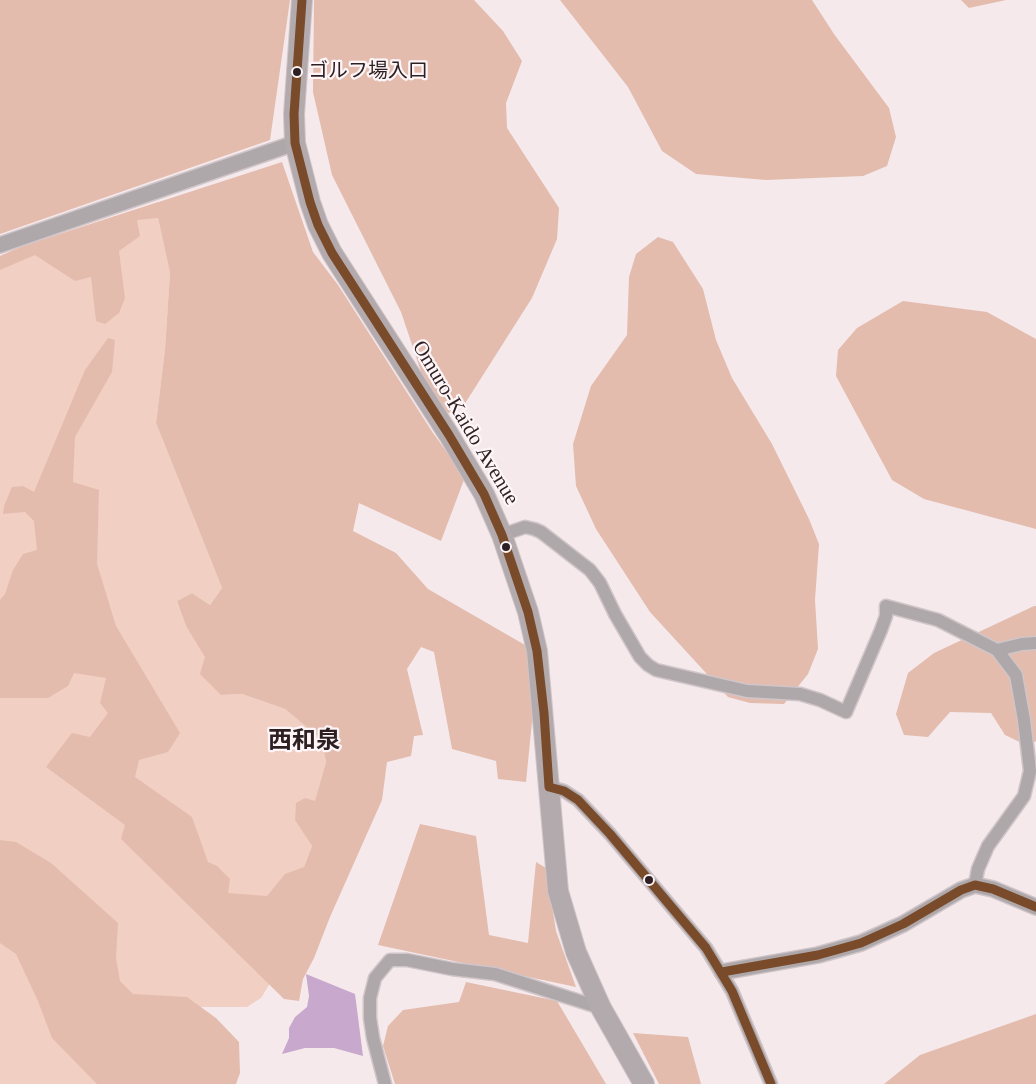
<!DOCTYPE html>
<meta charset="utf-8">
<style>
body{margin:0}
canvas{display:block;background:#f5e9ec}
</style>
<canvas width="1036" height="1084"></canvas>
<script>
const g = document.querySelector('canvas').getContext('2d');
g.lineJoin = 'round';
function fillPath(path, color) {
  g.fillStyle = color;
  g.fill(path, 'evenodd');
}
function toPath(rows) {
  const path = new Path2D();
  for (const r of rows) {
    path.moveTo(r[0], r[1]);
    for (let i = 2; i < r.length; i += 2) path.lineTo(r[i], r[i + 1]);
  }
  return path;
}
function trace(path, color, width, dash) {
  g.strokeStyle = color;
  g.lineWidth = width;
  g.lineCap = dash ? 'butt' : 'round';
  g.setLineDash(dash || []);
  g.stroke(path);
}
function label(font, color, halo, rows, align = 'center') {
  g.font = font + ' "Times New Roman","Noto Sans JP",serif';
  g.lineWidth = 4.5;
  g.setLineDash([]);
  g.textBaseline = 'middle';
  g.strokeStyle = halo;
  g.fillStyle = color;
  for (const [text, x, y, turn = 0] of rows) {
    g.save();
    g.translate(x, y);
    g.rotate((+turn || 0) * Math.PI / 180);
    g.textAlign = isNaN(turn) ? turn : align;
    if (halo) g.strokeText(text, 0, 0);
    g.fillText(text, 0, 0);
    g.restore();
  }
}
fillPath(toPath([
 [158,202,158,218,170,273,165,349,156,423,222,588,210,605,192,593,177,601,186,626,206,657,221,695,242,694,285,709,321,739,326,762,315,802,296,820,312,846,304,867,272,980,261,998,247,1007,201,1007,127,1084,0,1084,0,256,23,246]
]), '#f2cfc3');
fillPath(toPath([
 [0,0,290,0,270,140,0,234],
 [314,0,474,0,503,31,522,61,506,103,507,128,559,208,557,239,532,298,464,405,437,419,401,312,332,175,313,92],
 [560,0,812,0,834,34,889,108,896,137,887,166,863,176,766,180,696,174,662,151,628,87],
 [961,0,1006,0,969,8],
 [282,162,313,252,338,285,433,433,465,477,441,541,359,503,353,531,396,553,428,589,525,645,530,661,533,711,526,782,498,779,496,761,452,749,434,652,421,647,407,669,423,735,414,736,411,756,387,762,382,800,330,917,314,958,303,979,299,1001,284,999,121,839,125,825,46,767,72,733,90,737,108,713,100,703,106,678,74,673,68,686,48,698,0,698,0,600,5,594,13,570,23,554,37,550,34,521,25,512,3,514,4,506,12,487,23,486,34,492,85,370,108,338,115,340,112,372,75,437,73,482,99,490,97,564,116,626,180,733,168,752,139,760,135,777,192,817,208,862,217,866,230,879,228,893,267,896,285,874,304,867,312,846,295,820,296,803,305,798,315,801,326,762,321,739,285,709,242,694,221,695,200,674,205,657,186,626,177,601,192,593,210,605,222,588,156,423,165,349,170,273,158,218,137,220,140,236,119,251,125,298,119,313,105,324,96,321,91,277,75,281,35,255,0,270,0,256,23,246],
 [658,237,673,242,703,289,716,340,732,378,772,444,809,519,819,544,815,600,818,649,808,674,784,704,750,703,728,697,650,612,596,529,576,486,573,444,591,386,627,335,629,277,636,254],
 [903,301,987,312,1036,339,1036,529,924,499,892,480,836,376,838,350,857,328],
 [1034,606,1036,606,1036,741,1028,746,1005,735,991,713,950,712,928,737,904,735,896,714,908,673,934,653],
 [420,824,476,836,489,935,528,943,536,862,546,868,556,931,576,987,378,945],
 [0,840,16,842,51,863,118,923,116,958,120,981,133,994,187,997,216,1018,239,1042,240,1073,236,1084,97,1084,52,1038,38,1001,16,954,0,943],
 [466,982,557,1001,606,1084,395,1084,383,1046,388,1026,403,1010,459,1002],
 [1036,1014,1036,1084,884,1084,920,1055],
 [633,1033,688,1037,701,1084,659,1084]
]), '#e3bcae');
fillPath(toPath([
 [306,974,355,994,363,1056,334,1048,305,1048,282,1054,289,1038,289,1028,295,1017,307,1007,309,996]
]), '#c8a9cd');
const minor = toPath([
 [502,535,525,527,534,529,541,532,590,570,600,583,615,614,640,657,648,665,656,670,747,691,800,694,820,700,846,712,881,630,886,616,886,606,938,620,997,650,1016,675,1024,720,1030,771,1024,796,988,846,978,869,975,885],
 [997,650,1022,644,1036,643],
 [549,787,564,791,578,800,610,834,706,948,732,991,771,1084],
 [385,1084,373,1038,370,1018,370,998,375,978,390,960,407,960,452,969,495,974,601,1008]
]);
const tertiary = toPath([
 [0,245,295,143],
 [722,972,818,955,861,943,903,924,961,890,975,885,993,889,1036,907]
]);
const primary = toPath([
 [302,0,294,114,295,143,310,202,318,225,332,253,449,435,484,494,502,535,528,612,537,651,558,891,576,952,601,1008,644,1084]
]);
trace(minor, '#d0c5c8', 15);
trace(tertiary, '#d0c5c8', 18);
trace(primary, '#d0c5c8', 22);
trace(minor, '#aea8ab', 12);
trace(tertiary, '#aea8ab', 15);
trace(primary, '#b3aaad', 20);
trace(toPath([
 [302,0,294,114,295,143,310,202,318,225,332,253,449,435,484,494,502,535,528,612,537,651,544,713,549,787],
 [549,787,564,791,578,800,610,834,706,948,732,991,771,1084],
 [722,972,818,955,861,943,903,924,961,890,975,885,993,889,1036,907]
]), '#7a4b2a', 9);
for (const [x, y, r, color] of [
 [297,72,5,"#2d1f22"],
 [506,547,5,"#2d1f22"],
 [649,880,5,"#2d1f22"]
]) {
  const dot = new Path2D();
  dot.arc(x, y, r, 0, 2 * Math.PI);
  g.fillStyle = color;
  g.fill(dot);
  trace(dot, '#fdf5f7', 2);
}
label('20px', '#2d1f22', '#fdf5f7', [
 ["ゴルフ場入口",308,72]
], 'left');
label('21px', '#2d1f22', '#fdf5f7', [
 ["Omuro-Kaido Avenue",465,423,59]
]);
label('bold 24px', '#2d1f22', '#fdf5f7', [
 ["西和泉",304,742]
]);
</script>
